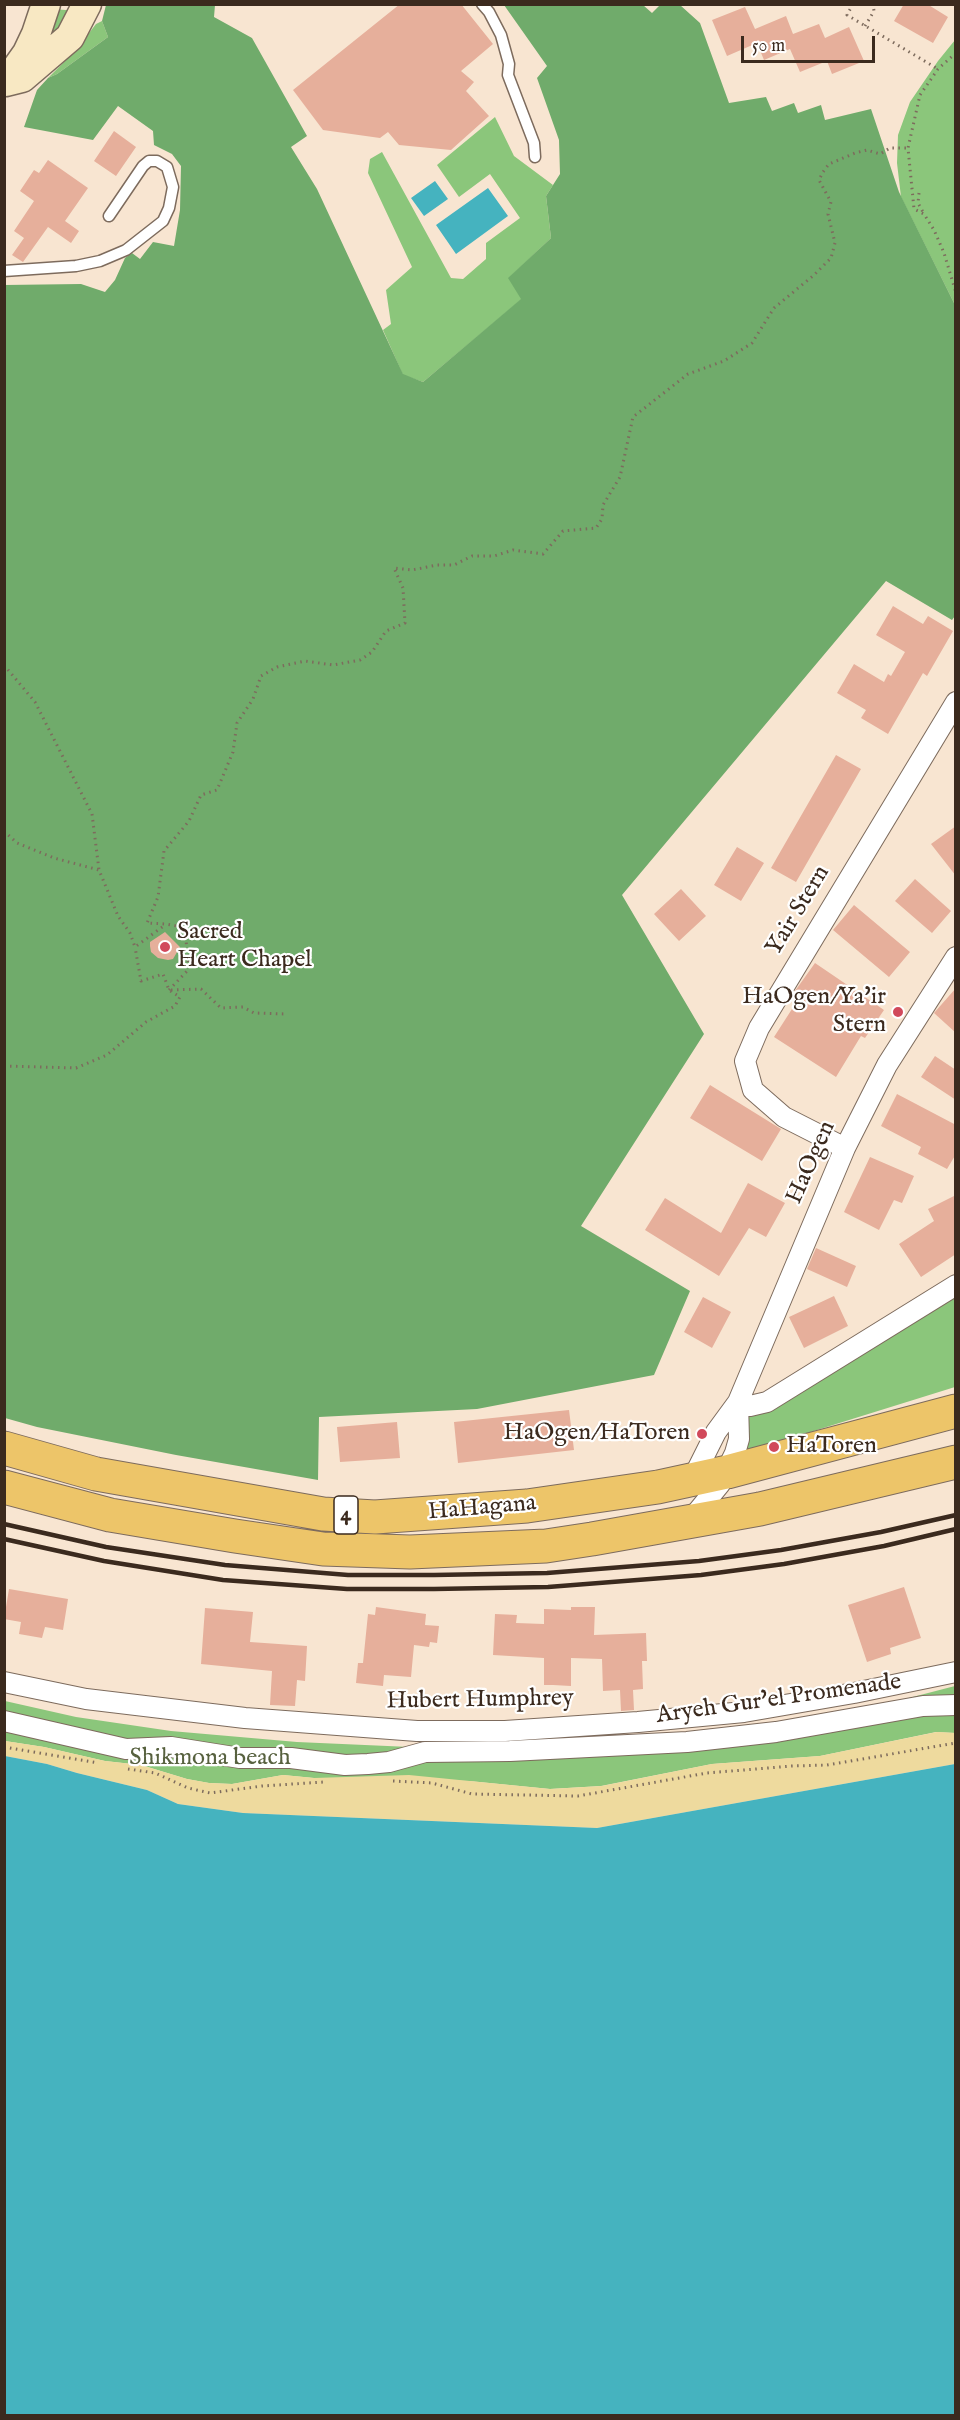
<!DOCTYPE html>
<style>
body{margin:0}
#map{position:relative;width:960px;height:2420px;overflow:hidden;background:#f8e5d1;font-family:"IM FELL English",serif}
canvas{display:block}
.frame{position:absolute;inset:0;border:6px solid #3b2a1e;pointer-events:none}
.scale{position:absolute;left:741px;top:36px;width:134px;height:27px;box-sizing:border-box;border:3px solid #3b2a1e;border-top:0;padding-left:8px;font-size:18px;line-height:21px;white-space:nowrap;color:#3b2a1e;-webkit-text-stroke:4px #fff;paint-order:stroke}
</style>
<div id="map">
<canvas width="960" height="2420"></canvas>
<div class="frame"></div>
<div class="scale">50 m</div>
</div>
<script>
const g = document.querySelector('canvas').getContext('2d');
g.lineJoin = 'round';
function fillPath(path, color) {
  g.fillStyle = color;
  g.fill(path, 'evenodd');
}
function toPath(rows) {
  const path = new Path2D();
  for (const r of rows) {
    path.moveTo(r[0], r[1]);
    for (let i = 2; i < r.length; i += 2) path.lineTo(r[i], r[i + 1]);
  }
  return path;
}
function trace(path, color, width, dash) {
  g.strokeStyle = color;
  g.lineWidth = width;
  g.lineCap = dash ? 'butt' : 'round';
  g.setLineDash(dash || []);
  g.stroke(path);
}
function label(font, color, halo, rows, align = 'center') {
  g.font = font + ' "IM FELL English",serif';
  g.lineWidth = 4.5;
  g.setLineDash([]);
  g.textBaseline = 'middle';
  g.strokeStyle = halo;
  g.fillStyle = color;
  for (const [text, x, y, turn = 0] of rows) {
    g.save();
    g.translate(x, y);
    g.rotate((+turn || 0) * Math.PI / 180);
    g.textAlign = isNaN(turn) ? turn : align;
    if (halo) g.strokeText(text, 0, 0);
    g.fillText(text, 0, 0);
    g.restore();
  }
}
fillPath(toPath([
 [52,9,79,11,36,54],
 [102,21,108,37,57,74,48,78,76,50,96,24],
 [955,40,955,305,901,197,897,163,898,135,910,102,938,61],
 [495,117,514,156,553,185,546,196,551,238,509,278,522,299,423,382,403,375,383,330,391,324,386,290,412,267,368,173,370,159,382,152,451,278,463,279,486,259,486,243,520,218,490,174,459,197,437,165],
 [955,1295,955,1387,743,1453,743,1409],
 [955,1686,955,1733,936,1732,820,1756,712,1764,601,1786,550,1789,469,1781,314,1778,283,1775,232,1784,209,1783,187,1779,141,1765,105,1761,44,1747,5,1741,5,1701,76,1717,171,1731,297,1742,410,1747,642,1741,851,1713]
]), '#8bc67b');
fillPath(toPath([
 [106,5,215,5,214,17,252,38,307,136,291,147,317,189,403,374,423,382,521,299,508,278,551,238,546,196,560,174,559,140,537,78,547,66,504,5,643,5,652,13,660,5,680,5,700,23,729,103,766,97,772,111,794,103,798,113,821,105,825,120,871,109,899,192,955,305,955,616,952,620,886,581,622,895,704,1034,581,1226,690,1291,654,1375,477,1409,319,1417,318,1480,176,1455,37,1427,5,1418,4,285,81,284,105,292,115,280,125,258,132,253,140,259,153,242,174,246,180,210,181,166,172,154,154,145,153,131,118,106,93,140,24,127,37,90,48,78,57,74,108,37,102,21]
]), '#70ab6b');
fillPath(toPath([
 [937,1732,956,1733,955,1764,597,1828,243,1813,178,1804,147,1790,77,1773,47,1764,5,1756,5,1741,44,1747,105,1761,141,1765,187,1779,209,1783,232,1784,283,1775,314,1778,409,1775,550,1789,602,1786,712,1764,820,1756]
]), '#eeda9e');
fillPath(toPath([
 [435,181,448,199,424,216,411,198],
 [488,188,508,216,456,254,436,225],
 [5,1756,47,1764,77,1773,147,1790,178,1804,243,1813,597,1828,955,1764,955,2415,5,2415]
]), '#45b3bf');
fillPath(toPath([
 [400,4,461,4,493,44,461,71,474,82,466,91,489,116,451,150,399,145,388,132,380,138,323,130,293,90],
 [904,4,927,4,948,17,933,43,894,21],
 [745,7,755,29,786,16,793,34,819,24,825,38,849,27,864,61,832,74,827,61,800,72,790,49,764,60,757,43,727,56,712,20],
 [114,131,136,147,116,176,94,161],
 [48,160,88,188,65,221,79,231,71,243,48,227,23,262,12,255,24,238,14,231,34,201,20,191,34,170,39,173],
 [893,606,923,624,928,616,953,631,927,676,923,673,888,734,861,718,866,710,837,693,854,664,884,682,888,674,891,676,905,652,876,635],
 [836,755,861,769,796,882,771,868],
 [956,826,956,876,931,844],
 [737,847,764,863,741,901,714,885],
 [915,879,951,911,932,933,895,901],
 [681,889,706,916,679,941,654,914],
 [854,905,910,952,889,977,833,930],
 [165,932,180,947,173,959,168,960,158,958,151,952,150,946,150,942],
 [815,963,884,1010,865,1038,861,1036,836,1077,774,1037,801,995,795,991],
 [956,988,956,1033,934,1013],
 [935,1056,956,1070,956,1100,921,1077],
 [710,1085,781,1129,762,1161,690,1118],
 [897,1094,956,1125,956,1154,947,1169,918,1154,921,1147,881,1126],
 [870,1157,914,1176,902,1203,894,1200,879,1230,844,1212],
 [748,1183,785,1203,766,1237,749,1228,719,1276,645,1230,665,1198,721,1233],
 [956,1195,956,1254,921,1277,899,1244,934,1221,928,1209],
 [816,1248,856,1266,847,1287,807,1269],
 [834,1296,848,1326,804,1348,789,1317],
 [703,1297,731,1312,712,1348,684,1332],
 [569,1410,574,1450,458,1463,454,1422],
 [397,1422,400,1458,340,1462,337,1427],
 [904,1587,921,1638,890,1648,891,1654,867,1662,848,1605],
 [9,1589,68,1599,63,1630,45,1627,42,1638,19,1634,21,1622,4,1619],
 [376,1607,426,1614,425,1625,439,1626,437,1643,430,1642,429,1647,414,1645,411,1677,384,1675,383,1686,356,1683,358,1663,363,1663,368,1614,375,1615],
 [571,1607,595,1607,594,1635,646,1633,647,1661,642,1661,643,1689,633,1690,634,1710,621,1711,620,1690,603,1691,602,1659,571,1658,571,1686,553,1685,544,1685,544,1658,493,1655,495,1614,517,1615,516,1623,544,1624,544,1609,571,1610],
 [205,1608,253,1612,250,1642,307,1646,305,1681,297,1680,295,1706,270,1705,272,1671,201,1664]
]), '#e6af9b');
const lane = toPath([
 [482,4,489,12,501,35,509,64,508,75,534,143,535,157],
 [4,271,76,266,100,261,126,250,163,221,169,208,173,187,167,167,157,161,149,161,143,166,109,216]
]);
const street = toPath([
 [845,1148,784,1117,753,1090,745,1061,759,1028,956,702],
 [738,1402,750,1406,767,1402,956,1285],
 [692,1480,716,1432,738,1402,845,1148,887,1065,956,957],
 [689,1522,720,1484,735,1453,739,1439,738,1402],
 [4,1682,86,1699,245,1718,417,1731,505,1731,638,1722,744,1712,854,1693,956,1672],
 [4,1721,126,1749,171,1747,240,1758,291,1758,345,1765,368,1764,389,1762,425,1752,510,1751,687,1742,776,1732,923,1706,956,1705]
]);
const secondary = toPath([
 [10,77,27,53,36,34,46,4],
 [6,82,22,78,70,37,87,4]
]);
const highway = toPath([
 [4,1448,96,1474,323,1514,375,1517,527,1506,658,1487,727,1472,956,1411],
 [4,1487,110,1515,235,1536,323,1549,410,1552,546,1546,592,1539,760,1509,956,1462]
]);
trace(lane, '#7d6b5d', 13);
trace(street, '#7d6b5d', 22);
trace(secondary, '#7d6b5d', 31);
trace(highway, '#7d6b5d', 35);
trace(toPath([
 [853,4,847,15,938,69],
 [865,26,874,11,873,4],
 [956,53,938,69,920,95,908,148,914,209,924,214,934,230,944,253,956,293],
 [919,193,918,203,923,212],
 [4,665,35,702,92,814,99,870],
 [4,831,17,843,54,858,99,870,118,916,130,933,135,947,165,925],
 [169,990,189,969,186,940,182,927,166,924,147,923,158,897,164,851,189,821,201,795,217,790,233,752,237,723,253,699,261,676,277,667,305,661,333,665,360,660,372,652,386,631,405,623,403,588,394,568,412,570,437,565,454,565,472,556,494,556,513,550,543,554,563,531,596,528,602,519,603,505,620,477,633,417,688,374,724,361,752,343,774,308,814,275,831,258,835,243,828,214,831,202,819,180,823,172,829,164,855,153,867,150,880,154,890,148,908,148],
 [171,990,201,989,221,1008,243,1007,254,1013,286,1014],
 [4,1066,76,1068,107,1055,146,1022,175,1006,180,997,169,990,163,974,141,981,135,947],
 [4,1747,98,1763],
 [128,1769,155,1773,188,1788,210,1793,262,1786,324,1782],
 [393,1781,432,1783,472,1794,578,1796,707,1773,792,1766,827,1765,956,1743]
]), '#7d6b5d', 3, [1.5, 4.5]);
trace(lane, '#fff', 10);
trace(street, '#fff', 20);
trace(secondary, '#f8e8c3', 28);
trace(highway, '#edc569', 33);
trace(toPath([
 [4,1524,106,1547,225,1565,348,1575,434,1575,547,1573,699,1561,781,1550,881,1532,956,1515],
 [4,1539,104,1561,223,1580,347,1589,434,1589,548,1587,701,1575,784,1564,884,1546,956,1529]
]), '#3b2a1e', 4.5);
for (const [x, y, r, color] of [
 [165,947,6,"#d1495b"],
 [898,1012,6,"#d1495b"],
 [702,1434,6,"#d1495b"],
 [774,1447,6,"#d1495b"]
]) {
  const dot = new Path2D();
  dot.arc(x, y, r, 0, 2 * Math.PI);
  g.fillStyle = color;
  g.fill(dot);
  trace(dot, '#fff', 2);
}
for (const [x, y, w] of [
 [346,1515,24]
]) {
  const box = new Path2D();
  box.roundRect(x - w / 2, y - 19, w, 38, 4.5);
  g.fillStyle = '#fff';
  g.fill(box);
  trace(box, '#3b2a1e', 1.5);
}
label('bold 22px', '#3b2a1e', null, [
 ["4",346,1515]
]);
label('24px', '#3b2a1e', '#fff', [
 ["Yair Stern",799,911,-59],
 ["HaOgen",812,1163,-66],
 ["HaHagana",482,1509,-5],
 ["Aryeh Gur'el Promenade",779,1700,-8],
 ["Hubert Humphrey",480,1701,-1]
]);
label('24px', '#3b2a1e', '#fff', [
 ["Sacred",177,933],
 ["Heart Chapel",177,961],
 ["HaOgen/Ya'ir",886,998,"right"],
 ["Stern",886,1026,"right"],
 ["HaOgen/HaToren",690,1434,"right"],
 ["HaToren",786,1447]
], 'left');
label('24px', '#57613f', '#fff', [
 ["Shikmona beach",210,1759]
]);
</script>
